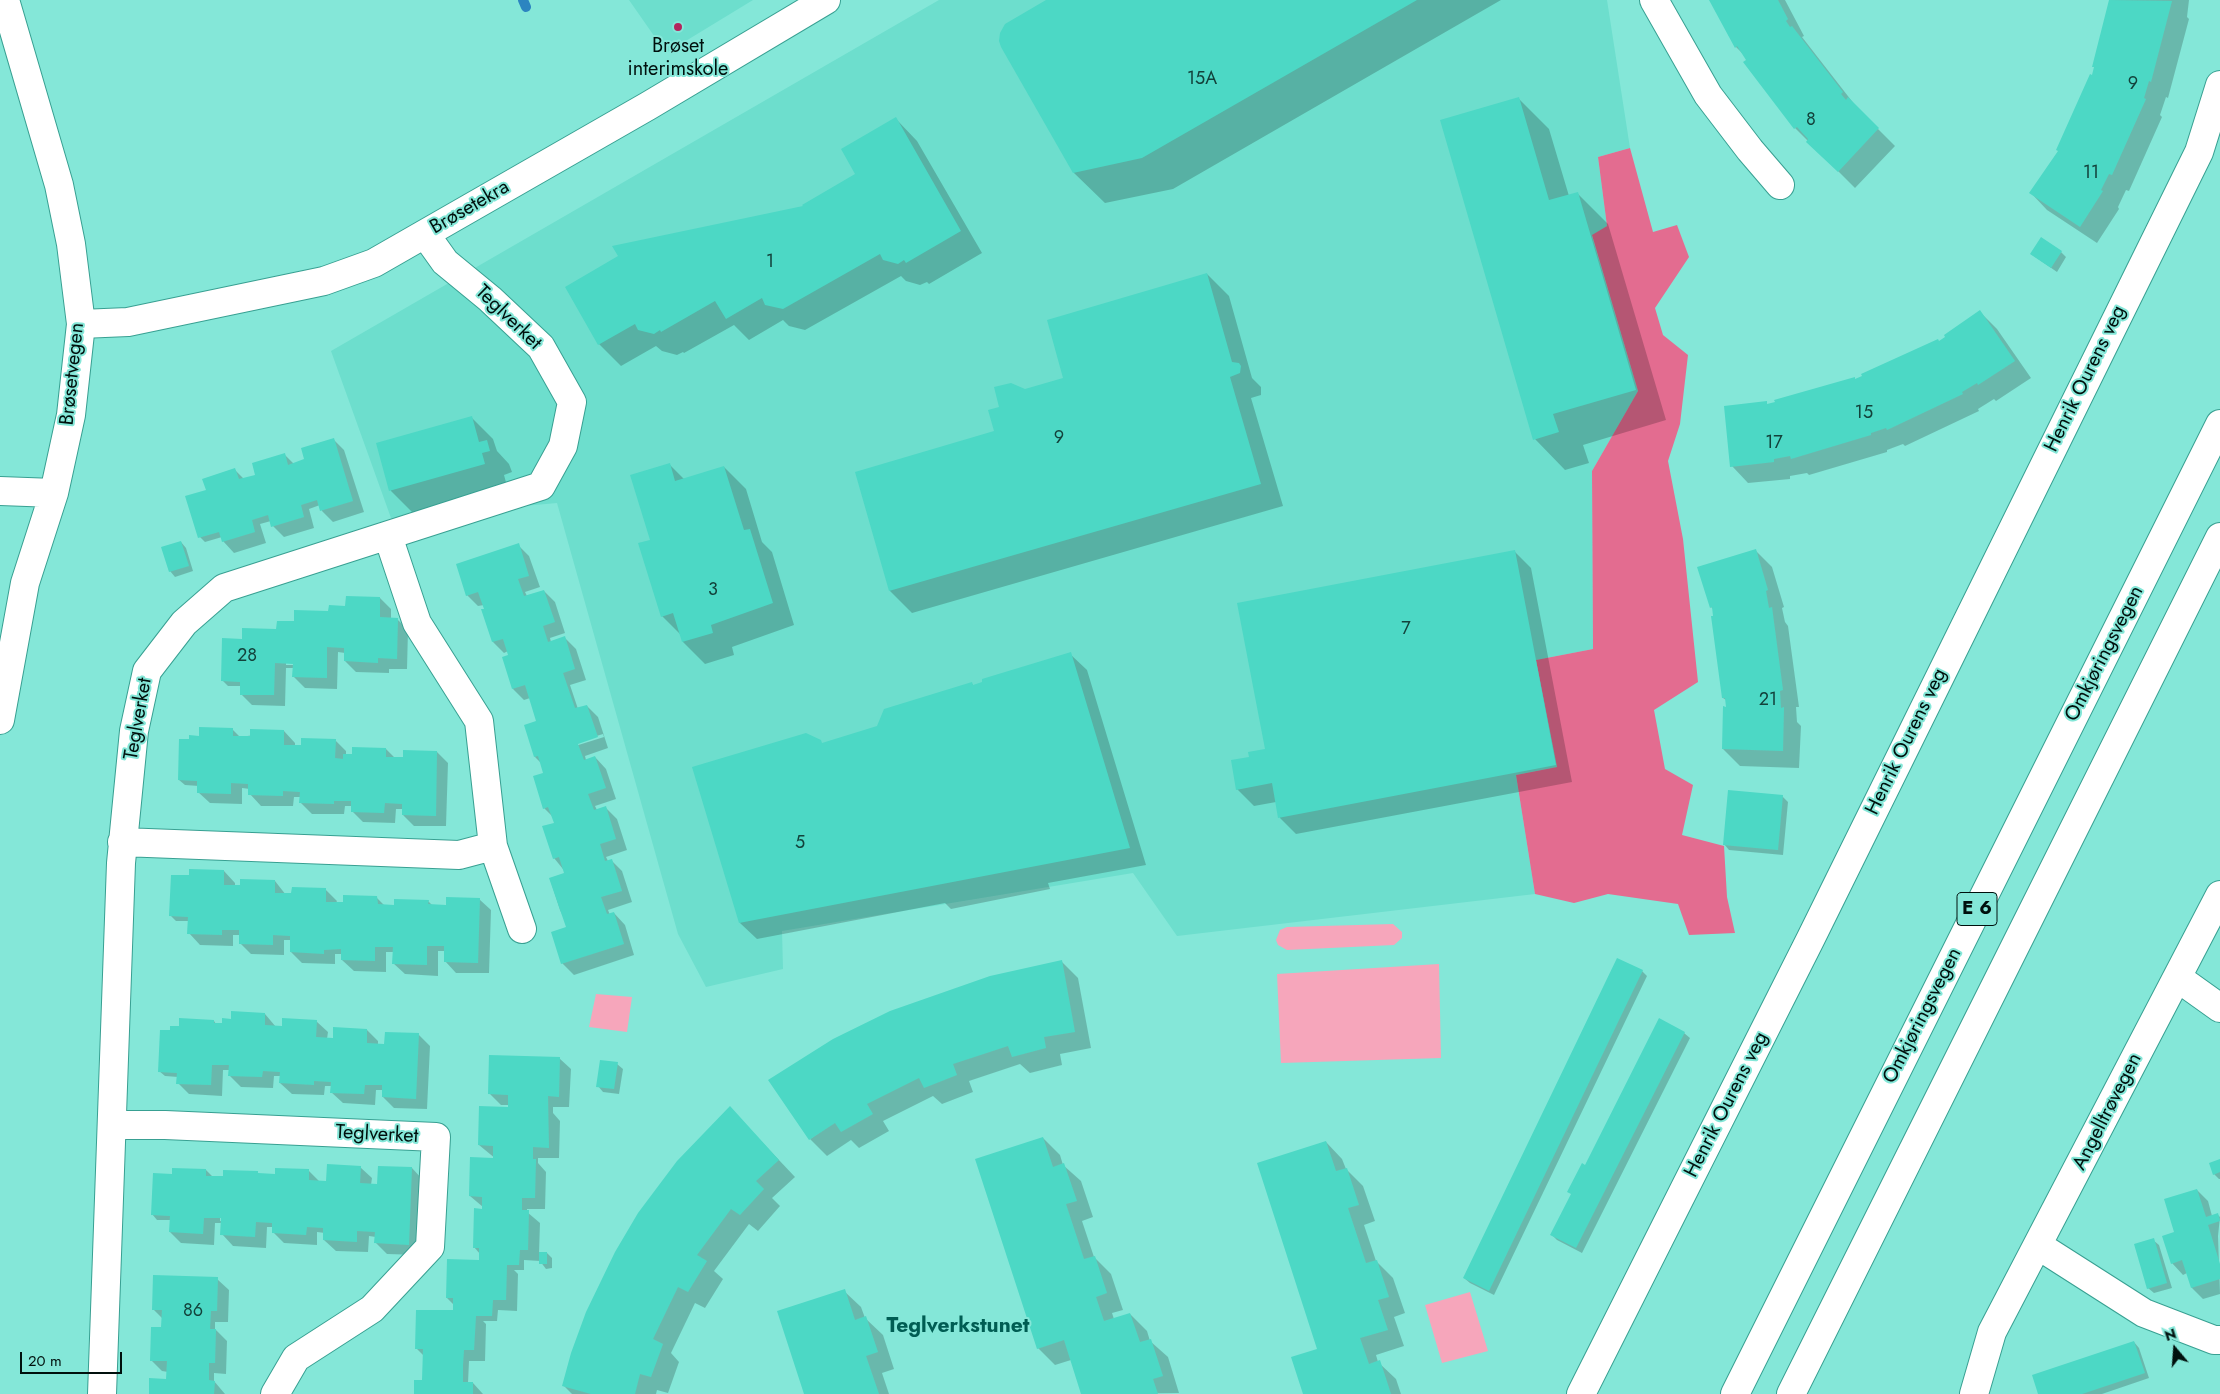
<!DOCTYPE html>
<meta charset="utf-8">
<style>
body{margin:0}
#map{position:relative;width:2220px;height:1394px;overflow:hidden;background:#84e7d8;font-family:Jost,sans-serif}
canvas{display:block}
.north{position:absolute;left:2150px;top:1324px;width:50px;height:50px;-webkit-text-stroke:4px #84e7d8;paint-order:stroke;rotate:342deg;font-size:14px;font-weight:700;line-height:20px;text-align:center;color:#00100d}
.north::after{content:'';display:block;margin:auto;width:18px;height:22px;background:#00100d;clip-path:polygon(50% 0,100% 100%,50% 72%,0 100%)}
.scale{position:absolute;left:20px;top:1352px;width:102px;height:22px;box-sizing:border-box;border:2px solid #00100d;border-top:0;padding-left:6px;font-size:15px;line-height:18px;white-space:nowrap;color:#00100d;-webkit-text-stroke:4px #84e7d8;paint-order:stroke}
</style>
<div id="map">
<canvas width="2220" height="1394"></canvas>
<div class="north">N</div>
<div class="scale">20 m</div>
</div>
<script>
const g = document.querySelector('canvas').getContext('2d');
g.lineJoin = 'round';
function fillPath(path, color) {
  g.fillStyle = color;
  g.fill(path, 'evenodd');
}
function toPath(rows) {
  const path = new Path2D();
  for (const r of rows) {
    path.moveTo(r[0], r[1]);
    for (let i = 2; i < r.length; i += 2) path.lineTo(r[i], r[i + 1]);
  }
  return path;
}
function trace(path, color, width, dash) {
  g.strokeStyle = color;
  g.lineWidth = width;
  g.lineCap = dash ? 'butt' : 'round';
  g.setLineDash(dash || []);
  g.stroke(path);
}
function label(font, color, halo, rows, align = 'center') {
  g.font = font + ' Jost,sans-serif';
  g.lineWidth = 4;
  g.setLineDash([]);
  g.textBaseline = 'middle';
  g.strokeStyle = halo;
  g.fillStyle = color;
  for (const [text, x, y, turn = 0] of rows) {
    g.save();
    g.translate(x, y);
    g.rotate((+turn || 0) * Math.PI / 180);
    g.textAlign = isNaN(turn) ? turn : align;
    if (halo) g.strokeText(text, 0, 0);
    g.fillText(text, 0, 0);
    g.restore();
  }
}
fillPath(toPath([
 [629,0,753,0,666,53],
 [939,0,1607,0,1630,148,1598,157,1607,226,1592,236,1638,391,1592,471,1593,649,1536,660,1557,767,1516,775,1535,894,1177,936,1133,873,782,931,783,969,706,987,678,934,557,503,391,518,331,351]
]), '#6ddecd');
fillPath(toPath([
 [1393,924,1402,932,1402,938,1394,945,1287,950,1278,945,1276,940,1280,930,1287,927],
 [1439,964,1441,1058,1281,1063,1277,974],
 [596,994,632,997,627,1032,589,1027],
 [1470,1292,1488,1351,1442,1363,1425,1305]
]), '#f6a6bb');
fillPath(toPath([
 [1630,148,1653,232,1677,225,1689,257,1655,308,1663,335,1688,355,1680,424,1668,461,1683,539,1698,682,1654,710,1665,769,1693,785,1682,835,1724,846,1727,897,1735,933,1689,935,1678,904,1608,894,1574,903,1535,894,1516,775,1557,767,1536,660,1593,649,1592,471,1638,391,1592,235,1607,226,1598,157]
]), '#e36c90');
fillPath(toPath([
 [1048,0,1501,0,1173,189,1105,203,1074,173],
 [1711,0,1785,0,1804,36,1802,37,1858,109,1895,146,1855,188,1795,128,1744,55,1736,47],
 [2111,0,2189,0,2187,17,2189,19,2168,98,2166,97,2160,115,2162,117,2129,191,2126,190,2118,207,2119,209,2097,243,2047,210,2031,193,2059,152,2093,76,2095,68,2093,66],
 [1519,99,1549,129,1569,196,1577,193,1608,224,1666,420,1583,445,1589,463,1565,470,1535,439],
 [896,119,917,141,982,253,929,284,927,282,920,285,906,281,901,276,805,330,789,326,783,320,749,340,734,325,684,353,683,352,677,355,662,351,656,346,621,366,599,344,857,175],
 [2061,252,2066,257,2057,272,2031,254],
 [1207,274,1229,296,1252,378,1261,387,1261,395,1251,398,1283,506,912,613,890,591,856,473,996,432,1001,408,1065,379],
 [1980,312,1997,329,2031,378,1996,401,1994,399,1978,409,1979,411,1905,446,1903,444,1887,450,1887,452,1809,475,1807,473,1790,476,1790,479,1748,483,1732,466,1766,403,1768,405,1854,378,1856,380,1939,342],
 [471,417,493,439,497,451,509,464,512,472,504,475,507,486,413,513,391,491,377,444],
 [333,439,344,450,364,512,333,522,322,511,320,505,309,509,314,528,284,537,273,526,271,521,260,524,266,543,234,553,223,541,222,537,205,542,200,537,207,491,235,470,244,479,257,475,284,454,294,464,304,461],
 [670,465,685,480,724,467,746,489,762,542,772,552,794,625,732,647,734,655,705,664,683,642,681,635,662,616,652,541],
 [181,542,186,548,193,571,175,577,170,571],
 [518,545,529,556,540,587,525,592,527,596,544,591,555,602,565,633,550,638,551,642,565,638,576,649,586,680,570,685,578,709,587,706,598,717,608,748,585,756,586,760,595,757,606,769,616,799,595,806,597,810,606,808,617,819,627,850,606,857,608,861,611,860,622,871,632,902,608,910,610,915,614,913,625,925,634,955,574,975,562,963,569,928,560,910,550,879,567,874,554,858,556,823,553,817,544,808,545,774,541,763,535,757,538,721,530,698,524,700,513,689,508,651,504,653,493,642,484,605,478,606,467,595],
 [603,734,604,737,540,757,539,754],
 [1755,550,1772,567,1784,607,1782,608,1785,622,1788,626,1799,707,1796,707,1797,722,1801,726,1799,768,1740,766,1723,749,1727,708,1726,700,1723,698,1714,610,1711,607],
 [1514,551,1531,568,1572,782,1296,834,1280,818,1276,802,1254,806,1237,789,1251,758,1267,750],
 [380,598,391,609,391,619,397,619,408,630,407,669,389,669,389,673,356,672,345,661,345,653,338,652,337,689,305,688,293,676,294,668,286,668,285,706,252,705,241,694,241,686,228,686,222,680,241,640],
 [286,662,299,665,286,665],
 [1070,654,1087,670,1146,865,1048,883,1050,889,951,909,945,903,757,939,740,923,823,744,878,727,972,684,974,686],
 [232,729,240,737,284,731,295,743,295,746,335,740,346,751,346,755,386,749,395,758,404,758,437,752,448,763,446,826,414,826,403,815,403,809,396,809,395,823,363,822,352,811,352,806,345,806,344,814,312,814,300,802,301,797,294,797,293,806,261,806,250,794,250,789,242,788,242,804,210,803,198,792,199,786,185,785,179,780,190,741],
 [1782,796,1788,802,1783,855,1729,850,1724,844],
 [224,871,235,883,235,886,275,881,286,895,325,889,337,901,336,903,376,897,385,906,428,901,432,905,447,906,479,899,491,910,489,973,456,973,445,961,445,951,438,951,438,976,405,974,393,963,394,952,386,952,386,972,354,971,342,960,343,954,335,954,335,964,302,963,291,952,291,940,284,940,284,955,251,954,240,943,240,935,233,935,233,946,200,945,189,933,189,921,176,921,171,916,190,877],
 [1062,962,1078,978,1091,1048,1060,1054,1062,1065,1030,1073,1020,1064,969,1081,973,1092,942,1104,933,1096,883,1121,889,1131,859,1148,851,1140,827,1156,810,1139],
 [1642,971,1647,976,1494,1295,1470,1283,1464,1278],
 [265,1014,276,1027,316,1021,328,1032,327,1039,334,1040,367,1030,378,1041,378,1045,383,1045,418,1034,430,1046,427,1109,394,1108,383,1097,383,1090,376,1090,375,1105,343,1103,331,1092,332,1086,325,1086,324,1095,292,1094,280,1083,281,1076,274,1076,273,1088,241,1087,230,1076,230,1070,223,1070,222,1096,189,1094,178,1083,178,1077,165,1076,159,1071,171,1032,214,1021,216,1024,223,1024,230,1020],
 [1684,1033,1690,1038,1582,1253,1557,1240,1552,1235,1586,1166],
 [559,1058,571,1069,569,1107,553,1107,553,1113,560,1121,559,1158,538,1158,538,1163,546,1172,545,1209,527,1209,527,1212,540,1223,539,1254,547,1253,552,1258,552,1268,546,1269,540,1261,524,1260,524,1270,514,1270,518,1274,517,1311,498,1310,497,1321,483,1321,486,1324,485,1361,469,1361,468,1383,473,1383,483,1394,415,1394,425,1382,424,1356,416,1348,457,1312,454,1305,447,1298,482,1262,480,1254,474,1247,483,1207,470,1196,496,1159,479,1145,509,1108,509,1105,501,1105,490,1094],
 [617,1064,623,1069,619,1094,603,1092,598,1086],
 [746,1125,795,1177,772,1198,780,1206,758,1231,749,1224,714,1271,723,1279,705,1308,695,1303,671,1353,679,1362,668,1393,657,1390,656,1394,572,1394,564,1386],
 [1043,1138,1060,1155,1063,1165,1081,1181,1093,1217,1082,1221,1094,1257,1111,1274,1123,1310,1112,1313,1114,1319,1130,1314,1147,1331,1150,1341,1168,1357,1179,1393,1083,1394,1071,1360,1055,1365,1038,1348],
 [1326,1142,1342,1159,1346,1169,1363,1186,1375,1221,1364,1225,1376,1261,1393,1278,1405,1313,1394,1317,1404,1346,1376,1355,1378,1362,1396,1379,1401,1394,1304,1394,1319,1349],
 [2220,1161,2220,1179,2219,1179,2214,1174],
 [360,1167,372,1178,371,1185,377,1185,412,1168,423,1180,419,1255,387,1254,375,1242,376,1237,369,1236,368,1252,336,1251,324,1240,325,1233,317,1232,317,1245,284,1243,273,1232,273,1227,267,1227,266,1248,233,1246,222,1234,222,1223,215,1223,214,1245,181,1243,170,1232,171,1220,157,1220,152,1214,173,1175,206,1170,213,1177,260,1175,276,1176,309,1171,320,1182,327,1183],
 [222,1181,222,1221,220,1221],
 [2197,1190,2208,1201,2212,1216,2217,1214,2220,1217,2218,1236,2220,1294,2203,1299,2192,1288,2187,1273,2183,1275,2172,1263,2176,1233],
 [2153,1240,2159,1245,2172,1288,2154,1293,2148,1288],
 [217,1279,229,1290,228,1322,215,1322,215,1329,227,1341,226,1374,214,1373,214,1381,225,1394,150,1394,169,1380,168,1372,162,1371,151,1360,165,1328,163,1319,153,1309],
 [844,1291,861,1307,865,1318,883,1335,894,1369,882,1373,889,1394,806,1394],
 [2134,1342,2139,1348,2149,1378,2102,1394,2039,1394]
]), '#0003');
trace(toPath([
 [523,0,526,7]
]), '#2c85c0', 10);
fillPath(toPath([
 [1046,0,1417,0,1142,158,1073,173,1001,47,999,41,1000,33,1005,24],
 [1709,0,1778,0,1788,19,1786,21,1790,27,1792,26,1843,92,1841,94,1846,100,1848,97,1879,128,1838,172,1806,142,1808,139,1797,127,1794,129,1743,62,1746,60,1737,46,1735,48],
 [2109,0,2172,1,2151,82,2149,81,2144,98,2146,99,2112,175,2109,174,2101,190,2103,191,2080,227,2029,193,2058,151,2056,150,2090,74,2092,75,2094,67,2092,67],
 [1519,97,1549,200,1578,192,1636,390,1553,414,1559,432,1533,440,1440,120],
 [896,117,961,231,906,263,904,260,898,264,883,260,880,254,783,309,765,305,762,298,726,319,715,301,661,332,660,330,654,334,638,330,635,324,598,345,565,287,618,256,612,246,803,206,802,205,855,174,841,149],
 [2041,237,2062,251,2051,268,2030,254],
 [1207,273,1232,362,1239,363,1241,366,1240,373,1230,377,1261,484,889,591,855,472,994,431,988,410,999,407,994,387,1011,383,1025,389,1063,378,1047,320],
 [1980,310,2015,361,1978,385,1977,383,1962,392,1963,394,1887,430,1886,428,1871,433,1871,435,1791,459,1790,456,1774,459,1774,462,1730,467,1724,406,1767,401,1767,404,1775,402,1774,400,1855,377,1855,379,1862,376,1861,374,1938,339,1939,341,1945,337,1944,335],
 [472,416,479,442,487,440,490,451,482,453,485,464,389,491,376,443],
 [334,438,353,501,320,511,317,500,301,505,304,517,271,527,268,515,252,520,255,532,222,542,219,532,198,538,185,496,206,490,202,479,235,468,239,479,255,475,252,463,285,453,288,465,304,459,301,448],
 [670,463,675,481,724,466,744,530,750,529,773,603,711,625,713,633,682,642,673,613,661,617,638,543,650,540,630,475],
 [181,541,189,566,169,572,161,547],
 [519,543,529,576,518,579,524,596,544,590,555,622,543,626,548,642,565,636,575,669,563,673,575,708,587,705,598,737,578,744,584,760,595,756,606,788,588,794,594,810,606,806,616,839,600,844,605,861,612,859,622,891,601,897,607,914,614,912,624,944,561,964,551,932,566,927,549,878,564,873,559,857,553,859,542,826,554,823,548,807,543,809,533,776,543,773,538,756,534,757,524,725,536,721,525,685,512,689,502,657,508,655,503,639,492,642,481,609,484,609,478,592,466,596,456,564],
 [1756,549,1768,590,1766,591,1769,608,1772,607,1783,690,1780,691,1781,708,1784,707,1783,751,1722,749,1723,706,1726,707,1725,698,1722,698,1711,616,1713,616,1712,607,1710,608,1697,567],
 [1515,550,1556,765,1278,818,1272,783,1236,790,1231,760,1249,757,1248,752,1265,749,1237,603],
 [346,596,380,597,380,617,398,618,397,659,378,658,378,663,344,661,344,648,327,647,327,678,292,677,293,664,275,663,274,695,240,695,240,682,221,681,222,638,242,639,242,628,276,629,277,621,294,621,294,610,328,611,329,605,345,606],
 [1071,652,1130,848,739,923,692,767,806,733,821,740,822,743,877,726,884,709,972,682,973,685,982,682,982,679],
 [199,727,233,728,233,736,250,736,250,729,284,730,284,745,301,745,301,738,336,739,335,758,343,759,343,754,352,754,352,747,386,748,386,757,403,757,403,750,437,751,436,816,402,815,402,804,385,803,384,813,351,812,351,801,334,801,334,804,299,803,300,792,283,791,283,796,248,795,248,784,231,783,231,794,197,793,197,781,178,780,179,739,189,739,189,735,199,736],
 [1728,790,1783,795,1778,850,1723,845],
 [189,869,224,870,224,885,240,885,240,879,275,880,275,893,291,893,292,887,326,888,326,902,343,902,343,895,377,896,378,904,394,905,394,899,429,900,428,904,446,905,446,897,480,898,478,963,444,962,444,946,427,946,427,965,392,964,393,947,375,947,375,961,341,960,341,949,324,950,324,954,290,952,290,936,273,935,273,945,239,944,239,930,222,930,222,935,187,934,188,917,169,916,171,875,189,875],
 [1617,958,1643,970,1489,1291,1463,1278],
 [1062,960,1075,1032,1044,1037,1046,1048,1012,1057,1008,1046,953,1064,957,1075,924,1088,919,1078,867,1104,873,1114,841,1132,835,1123,809,1140,768,1080,833,1039,890,1011,990,976],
 [231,1011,265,1013,265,1025,282,1026,282,1018,317,1020,316,1037,333,1038,333,1027,367,1029,367,1043,384,1044,385,1032,419,1033,416,1099,382,1097,382,1085,365,1085,364,1094,330,1093,331,1082,314,1081,314,1085,279,1083,280,1072,263,1071,262,1077,228,1076,229,1065,212,1065,211,1085,176,1084,177,1073,158,1072,160,1030,170,1030,170,1026,179,1026,179,1018,214,1020,214,1023,222,1023,222,1018,231,1019],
 [1659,1018,1685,1032,1576,1248,1550,1235,1571,1194,1567,1192,1582,1163,1585,1165],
 [489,1055,560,1057,559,1097,548,1096,549,1148,533,1147,533,1159,536,1159,535,1198,522,1198,522,1210,529,1210,528,1250,520,1250,519,1265,507,1265,506,1300,493,1300,492,1316,476,1316,474,1350,464,1350,463,1365,463,1382,473,1382,473,1394,414,1394,414,1380,422,1380,423,1349,415,1349,416,1310,453,1310,453,1298,446,1298,447,1259,479,1260,479,1248,473,1248,474,1208,482,1209,482,1197,469,1196,470,1157,493,1158,493,1146,478,1145,479,1106,508,1107,508,1095,488,1094],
 [600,1060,618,1062,614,1089,596,1087],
 [730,1106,779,1160,756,1181,764,1189,740,1215,731,1209,697,1255,707,1261,688,1292,678,1287,653,1339,663,1344,651,1377,640,1374,635,1394,591,1394,562,1386,571,1353,586,1312,615,1252,638,1213,677,1161],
 [1043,1137,1053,1167,1064,1163,1077,1201,1066,1204,1084,1259,1095,1256,1107,1293,1096,1297,1104,1321,1130,1313,1140,1342,1151,1339,1163,1376,1153,1379,1158,1394,1081,1394,1064,1340,1037,1349,975,1159],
 [1326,1141,1336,1171,1347,1168,1359,1205,1348,1208,1366,1263,1377,1260,1389,1297,1378,1300,1388,1330,1360,1338,1369,1364,1380,1360,1391,1394,1303,1394,1291,1357,1317,1349,1257,1163],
 [2220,1159,2220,1172,2213,1175,2209,1163],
 [327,1164,361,1166,360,1183,377,1184,378,1166,412,1167,409,1245,374,1243,375,1232,357,1231,357,1242,323,1240,323,1228,307,1227,306,1235,272,1233,272,1223,256,1222,255,1237,220,1235,221,1218,204,1218,203,1234,169,1232,170,1216,151,1215,153,1173,172,1174,172,1168,206,1169,206,1176,223,1176,223,1170,258,1171,258,1173,275,1174,275,1168,309,1169,309,1180,326,1181],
 [2197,1189,2206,1217,2218,1213,2220,1221,2208,1225,2220,1264,2220,1279,2191,1288,2182,1260,2171,1264,2162,1236,2174,1232,2164,1199],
 [2154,1238,2167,1283,2147,1289,2134,1244],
 [539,1252,547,1252,547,1264,539,1264],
 [153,1275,218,1277,217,1311,211,1311,210,1329,216,1329,215,1363,209,1363,209,1380,215,1381,214,1394,149,1394,149,1378,166,1379,167,1361,150,1361,151,1327,161,1327,162,1310,152,1310],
 [845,1289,855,1320,866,1316,878,1352,866,1356,879,1394,804,1394,777,1311],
 [2134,1341,2145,1373,2082,1394,2038,1394,2032,1375]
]), '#4cd8c5');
const minor = toPath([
 [1654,0,1708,95,1750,150,1780,185],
 [81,324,128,322,324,281,374,263,648,106,826,0],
 [0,491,54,493],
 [0,720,25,583,54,493,71,415,81,324,71,244,59,185,5,0],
 [122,842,459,855,493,846,479,721,417,623,388,536],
 [493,846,522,929],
 [2178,978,2220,1008],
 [112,1125,165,1125,436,1137,430,1247,372,1309,296,1358,275,1394],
 [2039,1246,2144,1313,2214,1340,2220,1340],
 [102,1394,121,863,134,731,147,671,184,623,224,588,541,486,563,446,572,402,541,347,490,299,445,262,425,234],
 [1581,1394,1811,938,2199,152,2220,85],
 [1974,1394,1992,1332,2220,895]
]);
const highway = toPath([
 [1735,1394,2220,424],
 [1791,1394,2220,537]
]);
trace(minor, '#38a092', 30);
trace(highway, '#38a092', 30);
trace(minor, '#fff', 28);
trace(highway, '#fff', 28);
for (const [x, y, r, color] of [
 [678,27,5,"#b2255d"]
]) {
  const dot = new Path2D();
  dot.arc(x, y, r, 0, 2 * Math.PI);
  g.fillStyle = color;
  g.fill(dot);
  trace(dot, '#84e7d8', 2);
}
label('18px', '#13423b', null, [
 ["15A",1202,80],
 ["9",2133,85],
 ["8",1811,121],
 ["11",2091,174],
 ["1",770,263],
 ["15",1864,414],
 ["9",1059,439],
 ["17",1774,444],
 ["3",713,591],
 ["7",1406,630],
 ["28",247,657],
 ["21",1768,701],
 ["5",800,844],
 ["86",193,1312]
]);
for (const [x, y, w] of [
 [1977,909,40]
]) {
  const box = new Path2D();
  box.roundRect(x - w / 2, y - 16.5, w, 33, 4);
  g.fillStyle = '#84e7d8';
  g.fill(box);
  trace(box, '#00100d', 1);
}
label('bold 19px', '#00100d', null, [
 ["E 6",1977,909]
]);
label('20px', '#00100d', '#84e7d8', [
 ["Brøset",678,47],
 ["interimskole",678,70]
]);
label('20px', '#00100d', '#84e7d8', [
 ["Brøsetekra",470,208,-30],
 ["Teglverket",508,318,44],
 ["Brøsetvegen",73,374,-84],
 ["Henrik Ourens veg",2086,379,-64],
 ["Omkjøringsvegen",2105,654,-63],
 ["Teglverket",139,719,-80],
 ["Henrik Ourens veg",1907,742,-64],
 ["Omkjøringsvegen",1923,1016,-63],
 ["Henrik Ourens veg",1727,1105,-63],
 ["Angelltrøvegen",2108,1112,-63],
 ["Teglverket",377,1135,3]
]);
label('bold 21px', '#005d53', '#84e7d8', [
 ["Teglverkstunet",958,1327]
]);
</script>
